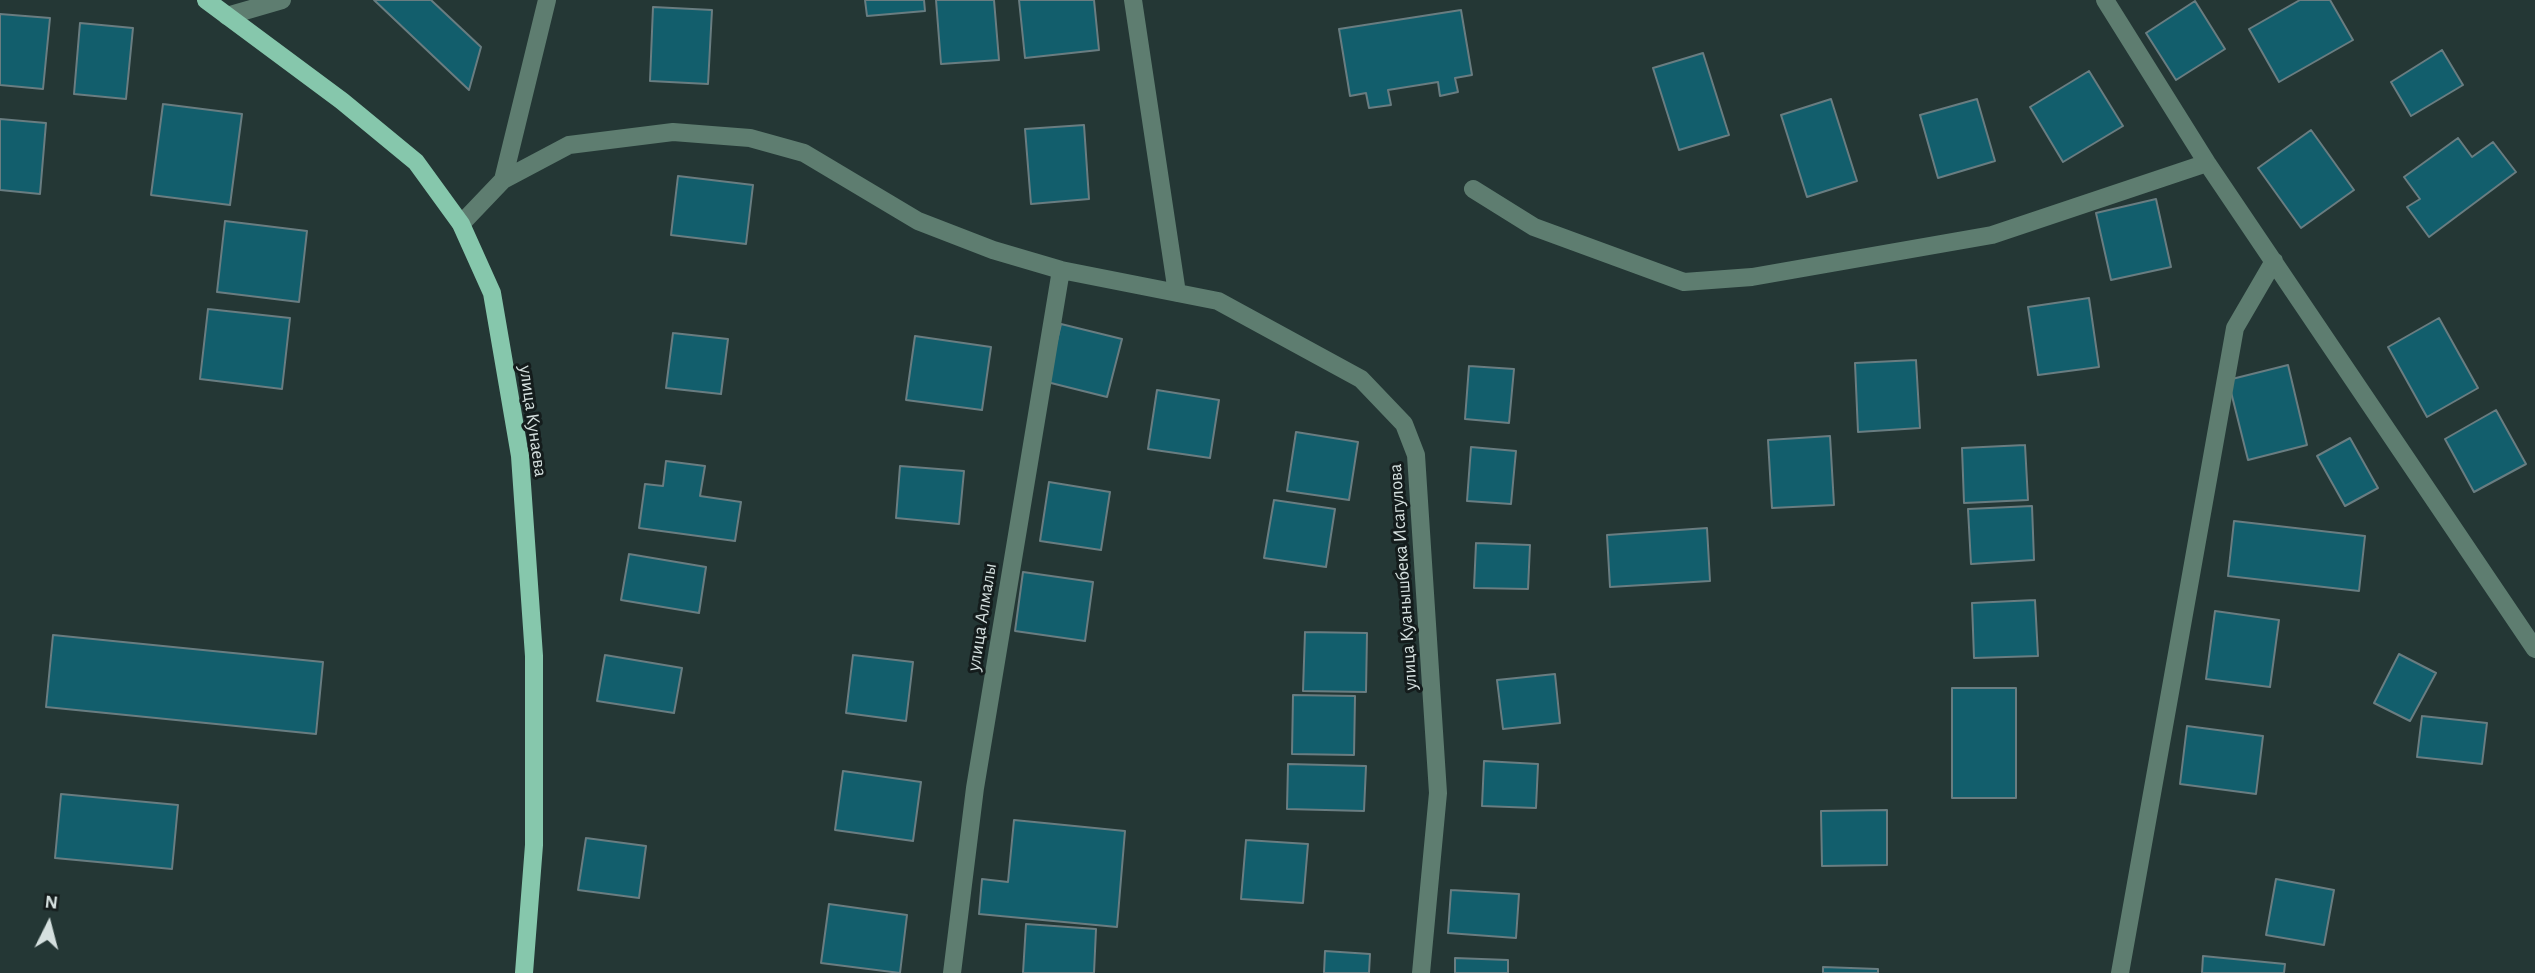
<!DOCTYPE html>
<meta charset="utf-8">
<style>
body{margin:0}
#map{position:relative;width:2535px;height:973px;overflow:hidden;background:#243735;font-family:"Alegreya Sans",sans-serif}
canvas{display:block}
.north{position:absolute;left:14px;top:889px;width:70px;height:70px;-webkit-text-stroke:5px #141c1c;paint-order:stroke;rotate:6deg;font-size:19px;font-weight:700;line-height:28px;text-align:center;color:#d5e0df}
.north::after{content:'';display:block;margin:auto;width:24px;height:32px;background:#d5e0df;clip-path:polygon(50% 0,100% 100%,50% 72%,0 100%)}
</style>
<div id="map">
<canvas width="2535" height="973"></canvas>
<div class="north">N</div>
</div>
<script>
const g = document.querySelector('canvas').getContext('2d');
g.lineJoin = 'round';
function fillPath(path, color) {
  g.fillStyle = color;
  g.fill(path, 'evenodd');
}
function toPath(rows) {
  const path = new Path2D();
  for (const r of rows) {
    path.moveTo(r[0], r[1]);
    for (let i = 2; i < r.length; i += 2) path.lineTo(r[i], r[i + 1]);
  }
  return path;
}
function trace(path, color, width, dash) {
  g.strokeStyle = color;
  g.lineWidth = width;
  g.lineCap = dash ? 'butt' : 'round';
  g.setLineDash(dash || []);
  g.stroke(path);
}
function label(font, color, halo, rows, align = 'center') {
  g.font = font + ' "Alegreya Sans",sans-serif';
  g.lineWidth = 6;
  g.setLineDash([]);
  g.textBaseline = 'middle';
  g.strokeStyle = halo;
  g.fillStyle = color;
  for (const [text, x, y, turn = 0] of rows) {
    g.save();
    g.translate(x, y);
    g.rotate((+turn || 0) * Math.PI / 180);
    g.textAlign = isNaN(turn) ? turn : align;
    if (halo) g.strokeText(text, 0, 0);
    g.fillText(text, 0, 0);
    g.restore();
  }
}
const building = toPath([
 [374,0,431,0,481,47,469,90,374,0],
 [865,0,924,0,925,11,867,16,865,0],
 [936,0,994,0,999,60,941,64,936,0],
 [1019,0,1094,0,1099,50,1025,58,1019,0],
 [2300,0,2330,0,2353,40,2279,82,2249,29,2300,0],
 [2195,1,2225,49,2176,80,2146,33,2195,1],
 [653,7,712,10,708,84,650,81,653,7],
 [1461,10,1472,75,1455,78,1458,92,1440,96,1438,82,1388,90,1391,105,1369,108,1366,93,1350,96,1339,29,1461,10],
 [0,14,50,18,43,89,0,85,0,14],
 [80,23,133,28,126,99,74,94,80,23],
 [2442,50,2463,85,2411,116,2391,82,2442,50],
 [1703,53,1729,135,1679,150,1653,68,1703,53],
 [2089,71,2123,126,2063,162,2030,107,2089,71],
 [1831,99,1857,181,1807,197,1781,115,1831,99],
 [1977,99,1995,161,1938,178,1920,115,1977,99],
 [163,104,242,114,230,205,151,195,163,104],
 [0,119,46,123,40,194,0,190,0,119],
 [1084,125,1089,199,1031,204,1025,129,1084,125],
 [2311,130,2354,190,2301,228,2258,168,2311,130],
 [2458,138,2472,157,2493,142,2516,172,2429,237,2407,207,2420,199,2404,177,2458,138],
 [678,176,753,185,746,244,671,235,678,176],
 [2156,199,2171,267,2111,280,2096,213,2156,199],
 [225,221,307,231,299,302,217,292,225,221],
 [2089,298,2099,367,2038,375,2028,307,2089,298],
 [208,309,290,318,282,389,200,379,208,309],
 [2439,318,2478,388,2427,417,2388,347,2439,318],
 [1061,324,1122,339,1107,397,1047,382,1061,324],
 [673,333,728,339,721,394,666,388,673,333],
 [915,336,991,347,982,410,906,400,915,336],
 [1916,360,1920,428,1858,432,1855,363,1916,360],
 [2288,365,2307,445,2248,460,2228,380,2288,365],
 [1469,366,1514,369,1509,423,1465,419,1469,366],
 [1157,390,1219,400,1210,458,1148,449,1157,390],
 [2496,410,2526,464,2474,492,2445,439,2496,410],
 [1296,432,1358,442,1349,500,1287,491,1296,432],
 [1830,436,1834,505,1772,508,1768,440,1830,436],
 [2350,438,2378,488,2345,506,2317,456,2350,438],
 [2025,445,2028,500,1964,503,1962,448,2025,445],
 [1471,447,1516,451,1511,504,1467,501,1471,447],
 [666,461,705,466,700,496,741,502,735,541,639,528,645,484,663,486,666,461],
 [900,466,964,471,959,524,896,518,900,466],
 [1049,482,1110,492,1101,550,1040,541,1049,482],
 [1274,500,1335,509,1326,567,1264,558,1274,500],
 [2032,506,2034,560,1971,564,1968,509,2032,506],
 [2234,521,2365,536,2359,591,2228,576,2234,521],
 [1707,528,1710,581,1610,587,1607,535,1707,528],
 [1476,543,1530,545,1528,589,1474,588,1476,543],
 [629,554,706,567,699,613,621,600,629,554],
 [1023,572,1093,582,1085,641,1015,631,1023,572],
 [2035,600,2038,656,1974,658,1972,603,2035,600],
 [2215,611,2279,620,2270,687,2206,679,2215,611],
 [1305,632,1367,633,1366,692,1303,691,1305,632],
 [53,635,323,662,316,734,46,707,53,635],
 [2399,654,2436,673,2410,721,2374,703,2399,654],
 [605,655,682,668,674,713,597,701,605,655],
 [853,655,913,662,906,721,846,713,853,655],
 [1555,674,1560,723,1503,729,1497,680,1555,674],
 [1952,688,2016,688,2016,798,1952,798,1952,688],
 [1293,695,1355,696,1354,755,1292,754,1293,695],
 [2422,716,2487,723,2482,764,2417,757,2422,716],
 [2187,726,2263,736,2256,794,2180,784,2187,726],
 [1484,761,1538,764,1536,808,1482,806,1484,761],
 [1288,764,1366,766,1364,811,1287,809,1288,764],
 [843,771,921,782,913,841,835,830,843,771],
 [61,794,178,805,172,869,55,858,61,794],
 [1887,810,1887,865,1822,866,1821,811,1887,810],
 [1014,820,1125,831,1117,927,979,914,982,879,1008,882,1014,820],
 [586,838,646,846,639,898,578,890,586,838],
 [1246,840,1308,844,1303,903,1241,899,1246,840],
 [2276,879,2334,890,2324,945,2266,935,2276,879],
 [1451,890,1519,894,1516,938,1448,933,1451,890],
 [829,904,907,915,900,973,821,963,829,904],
 [1026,924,1096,929,1094,973,1023,973,1026,924],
 [1325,951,1370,954,1369,973,1324,973,1325,951],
 [2203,956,2285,964,2284,973,2202,973,2203,956],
 [1455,958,1508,960,1508,973,1455,973,1455,958],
 [1823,967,1878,969,1878,973,1823,973,1823,967]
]);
fillPath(building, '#125e6c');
trace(building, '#697d81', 2);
trace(toPath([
 [1133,0,1177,293],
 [2105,0,2207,163,2535,649],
 [227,16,282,0],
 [503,180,547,0],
 [1473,189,1534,227,1684,282,1752,277,1992,235,2207,163],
 [461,224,503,180,569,145,673,132,750,138,804,153,918,221,993,250,1061,270,1218,301,1361,379,1404,424,1416,455,1438,793,1421,973],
 [952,973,975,788,1061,270],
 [2120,973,2235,328,2274,261]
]), '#5e7d70', 18);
trace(toPath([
 [206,0,342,101,416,162,461,224,492,293,520,456,534,656,534,845,524,973]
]), '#86c7ac', 18);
label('19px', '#d5e0df', '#141c1c', [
 ["улица Кунаева",533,421,82],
 ["улица Куанышбека Исагулова",1403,577,-94],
 ["улица Алмалы",982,617,-81]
]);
</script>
